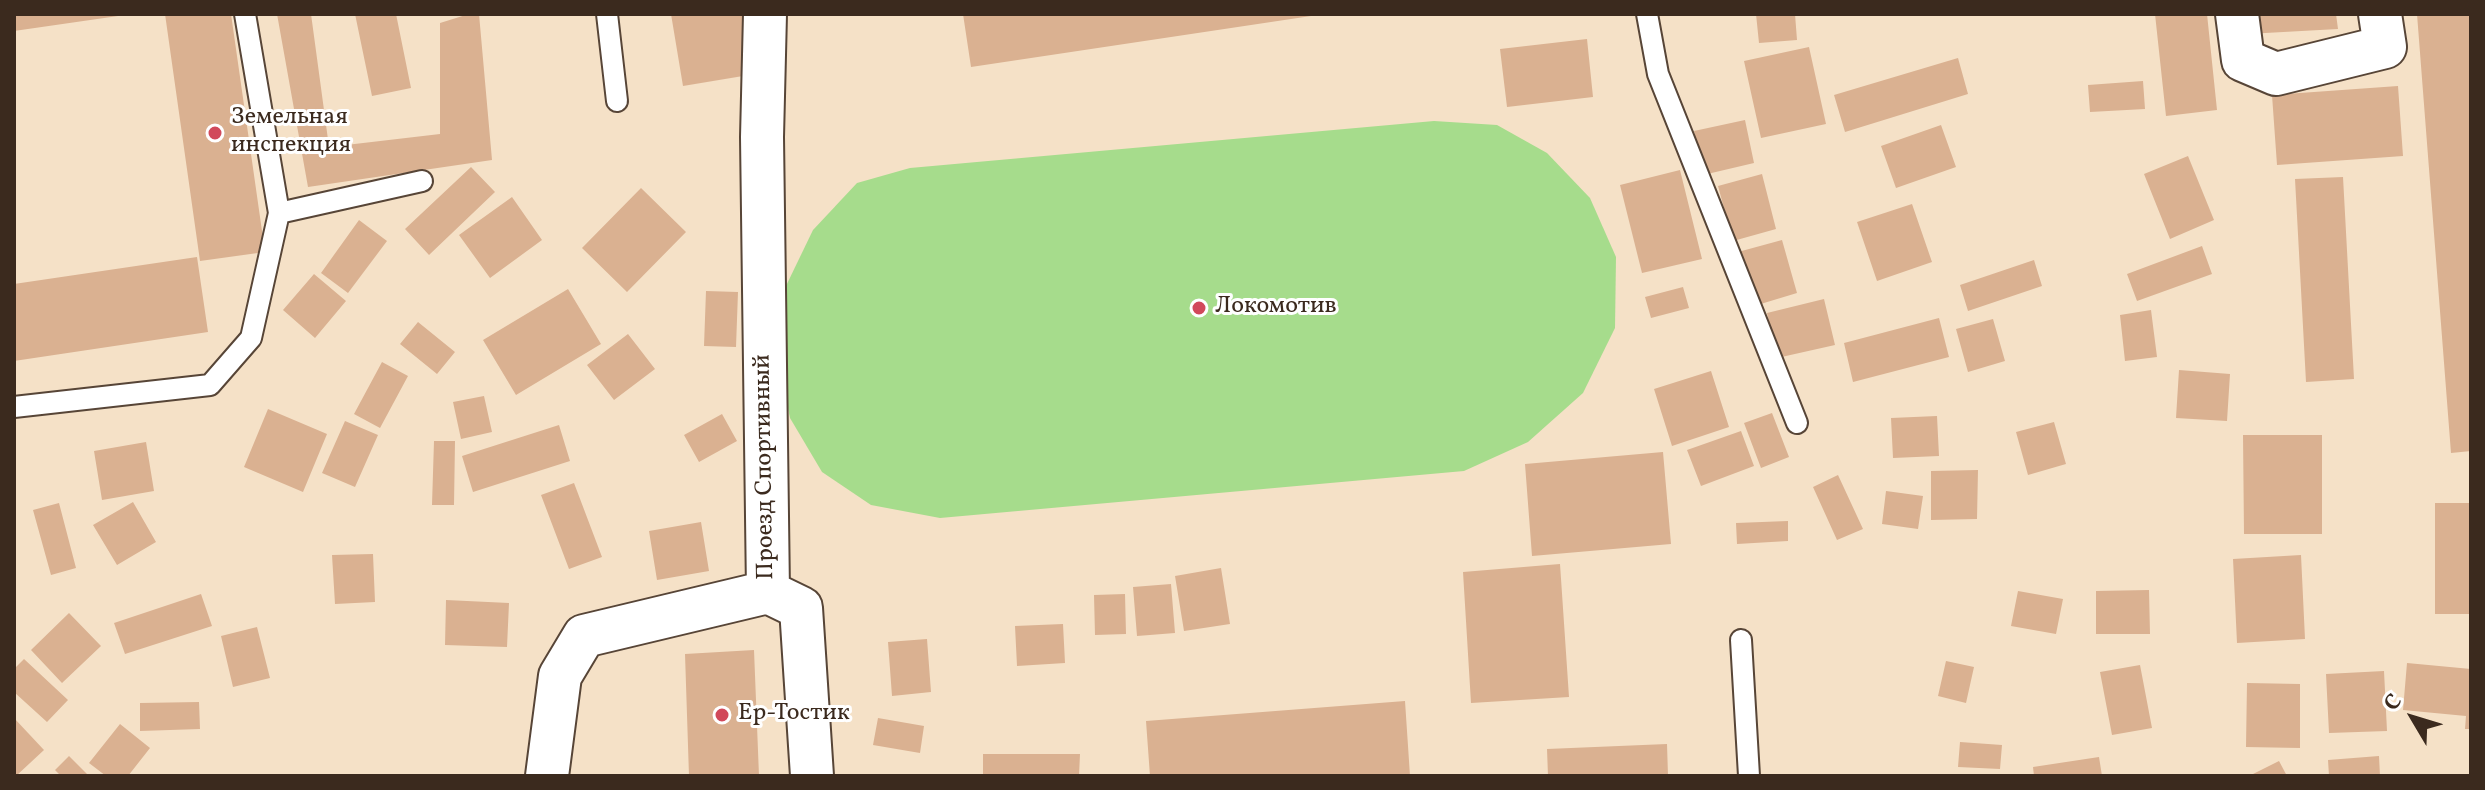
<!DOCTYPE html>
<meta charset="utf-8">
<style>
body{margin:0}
#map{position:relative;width:2485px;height:790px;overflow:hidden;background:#f5e1c7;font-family:Vollkorn,serif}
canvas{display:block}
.frame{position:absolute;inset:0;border:16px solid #3b2a1e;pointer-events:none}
.north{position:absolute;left:2373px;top:678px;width:80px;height:80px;-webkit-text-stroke:6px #fff;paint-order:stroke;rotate:308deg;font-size:22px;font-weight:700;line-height:32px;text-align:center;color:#3b2a1e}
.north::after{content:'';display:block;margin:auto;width:28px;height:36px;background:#3b2a1e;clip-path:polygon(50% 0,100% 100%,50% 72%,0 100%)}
</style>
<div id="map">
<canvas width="2485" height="790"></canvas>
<div class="frame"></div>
<div class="north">С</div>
</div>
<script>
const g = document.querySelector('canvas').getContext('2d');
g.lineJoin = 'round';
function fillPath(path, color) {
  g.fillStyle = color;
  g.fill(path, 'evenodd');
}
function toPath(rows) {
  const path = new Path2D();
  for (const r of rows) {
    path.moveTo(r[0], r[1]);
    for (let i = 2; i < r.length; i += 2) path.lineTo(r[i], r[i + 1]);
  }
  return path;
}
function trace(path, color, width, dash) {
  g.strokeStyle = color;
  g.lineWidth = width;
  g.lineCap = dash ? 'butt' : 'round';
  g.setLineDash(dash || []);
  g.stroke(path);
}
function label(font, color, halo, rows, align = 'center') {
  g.font = font + ' Vollkorn,serif';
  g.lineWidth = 6;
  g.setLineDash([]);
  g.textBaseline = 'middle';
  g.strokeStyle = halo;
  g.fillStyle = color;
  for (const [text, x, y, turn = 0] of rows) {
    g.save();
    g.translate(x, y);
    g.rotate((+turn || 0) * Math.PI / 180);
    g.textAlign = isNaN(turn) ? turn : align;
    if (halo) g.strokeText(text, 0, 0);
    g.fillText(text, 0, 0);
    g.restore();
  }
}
fillPath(toPath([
 [1434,121,1497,125,1547,153,1590,198,1616,257,1615,328,1583,393,1528,442,1464,471,940,518,871,505,822,472,790,418,777,353,785,288,813,230,857,183,910,168]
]), '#a6dc8c');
fillPath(toPath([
 [14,14,118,14,118,16,14,31],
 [165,14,231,14,265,252,200,261],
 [277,14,311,14,329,147,440,134,440,23,469,14,479,14,492,160,308,187],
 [355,14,396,14,411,88,372,96],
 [671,14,745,14,755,74,683,86],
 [963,14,1310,14,1311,16,971,67],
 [1756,14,1795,14,1797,40,1759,43],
 [2155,14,2207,14,2217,110,2166,116],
 [2247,14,2336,14,2338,29,2247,34],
 [2417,14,2471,14,2471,451,2451,453],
 [1587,39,1593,97,1507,107,1500,49],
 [1809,47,1826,124,1761,138,1744,61],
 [1958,58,1968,94,1845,132,1834,95],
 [2143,81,2145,109,2090,112,2088,85],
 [2398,86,2403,156,2277,165,2272,95],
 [1745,120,1754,163,1703,175,1694,131],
 [1941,125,1956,167,1896,188,1881,146],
 [2188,156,2214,220,2170,239,2144,174],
 [471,167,495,192,429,255,405,229],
 [1680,170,1702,259,1642,273,1620,185],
 [1762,174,1776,229,1733,241,1718,186],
 [2343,177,2354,379,2306,382,2295,179],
 [641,188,686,232,627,292,582,248],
 [512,197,542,240,490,278,459,235],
 [1912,204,1932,262,1877,281,1857,222],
 [359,220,387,241,348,293,321,273],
 [1782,240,1797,293,1754,306,1738,252],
 [2202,246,2212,274,2137,301,2127,274],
 [197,257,208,332,14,361,14,284],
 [2034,260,2042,286,1968,311,1960,285],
 [314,274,346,301,315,338,283,310],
 [1683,287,1689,308,1651,318,1645,297],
 [568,289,601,344,516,395,483,340],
 [706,291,738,292,736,347,704,346],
 [1824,299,1835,345,1777,358,1767,313],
 [2151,310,2157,357,2125,361,2120,315],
 [1939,318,1949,357,1853,382,1844,343],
 [1993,319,2005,361,1968,372,1956,329],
 [418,322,455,352,437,374,400,344],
 [628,334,655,369,614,400,587,365],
 [382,362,408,376,380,428,354,414],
 [2179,370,2230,374,2227,421,2176,418],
 [1711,371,1729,427,1672,446,1654,389],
 [484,396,492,432,461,439,453,402],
 [268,409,327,434,303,492,244,467],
 [1772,413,1789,457,1761,468,1744,423],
 [722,414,737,441,699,462,684,435],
 [1937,416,1939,456,1893,458,1891,418],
 [345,421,378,435,355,487,322,473],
 [2054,422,2066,464,2028,475,2016,432],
 [559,425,570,461,473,492,462,456],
 [1741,431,1754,466,1701,486,1687,450],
 [2243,435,2322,435,2322,534,2244,534],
 [434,441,455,441,454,505,432,505],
 [146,442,154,491,102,500,94,451],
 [1663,452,1671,544,1532,556,1525,464],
 [1978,470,1977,519,1931,520,1931,471],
 [1838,475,1863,529,1837,540,1813,487],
 [574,483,602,557,569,569,541,495],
 [1886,491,1923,496,1918,529,1882,524],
 [133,502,156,542,117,565,93,525],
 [59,503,76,568,51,575,33,510],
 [2435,503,2471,503,2471,614,2435,614],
 [1788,521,1788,541,1737,544,1736,523],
 [701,522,709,571,657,580,649,531],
 [373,554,375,602,335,604,332,555],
 [2301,555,2305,639,2237,643,2233,559],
 [1560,564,1569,697,1471,703,1463,572],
 [1221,568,1230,624,1184,631,1175,576],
 [1171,584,1175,633,1137,636,1133,587],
 [2149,590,2150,634,2096,634,2096,591],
 [2018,591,2063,599,2056,634,2011,626],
 [201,594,212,626,125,654,114,623],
 [1125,594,1126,634,1095,635,1094,595],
 [446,600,509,603,507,647,445,645],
 [69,613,101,646,62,683,31,650],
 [1063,624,1065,663,1017,666,1015,626],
 [257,627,270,678,233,687,221,636],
 [927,639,931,692,892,696,888,642],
 [754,650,759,776,689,776,685,654],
 [24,659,68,700,47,722,14,692,14,669],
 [1946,661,1974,667,1966,703,1938,696],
 [2407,663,2471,669,2471,729,2465,729,2466,716,2403,710],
 [2140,665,2152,728,2112,735,2100,672],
 [2384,671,2387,731,2329,733,2326,674],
 [2247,683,2300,684,2300,748,2246,747],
 [1405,701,1410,776,1150,776,1146,721],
 [199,702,200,729,140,731,140,703],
 [14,718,44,750,16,776,14,776],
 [878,718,924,726,920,753,873,745],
 [120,724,150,748,128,776,106,776,89,763],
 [1960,742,2002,745,2000,769,1958,767],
 [1667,744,1668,776,1548,776,1547,749],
 [983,754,1080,754,1079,776,983,776],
 [69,756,89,776,61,776,55,770],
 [2379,756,2380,776,2329,776,2328,760],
 [2099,757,2102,776,2034,776,2033,767],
 [2279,761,2287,776,2249,776]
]), '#dab191');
const service = toPath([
 [607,14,617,101],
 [1647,14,1658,74,1797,423],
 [279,213,422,181],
 [14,407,210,385,251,338,279,213,245,14],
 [1741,640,1749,776]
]);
const minor = toPath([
 [765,14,762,137,768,592,801,608,812,776],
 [2237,14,2243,60,2276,74,2385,47,2380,14],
 [547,776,560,676,584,636,768,592]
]);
trace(service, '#574537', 24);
trace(minor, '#574537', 46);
trace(service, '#fff', 20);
trace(minor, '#fff', 42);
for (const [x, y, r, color] of [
 [215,133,8,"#d1495b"],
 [1199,308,8,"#d1495b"],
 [722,715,8,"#d1495b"]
]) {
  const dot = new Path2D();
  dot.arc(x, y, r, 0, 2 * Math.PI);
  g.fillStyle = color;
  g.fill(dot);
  trace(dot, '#fff', 3);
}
label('24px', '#3b2a1e', '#fff', [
 ["Земельная",231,119],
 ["инспекция",231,147],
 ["Локомотив",1215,308],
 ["Ер-Тостик",738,715]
], 'left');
label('24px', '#3b2a1e', '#fff', [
 ["Проезд Спортивный",766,467,-91]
]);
</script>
